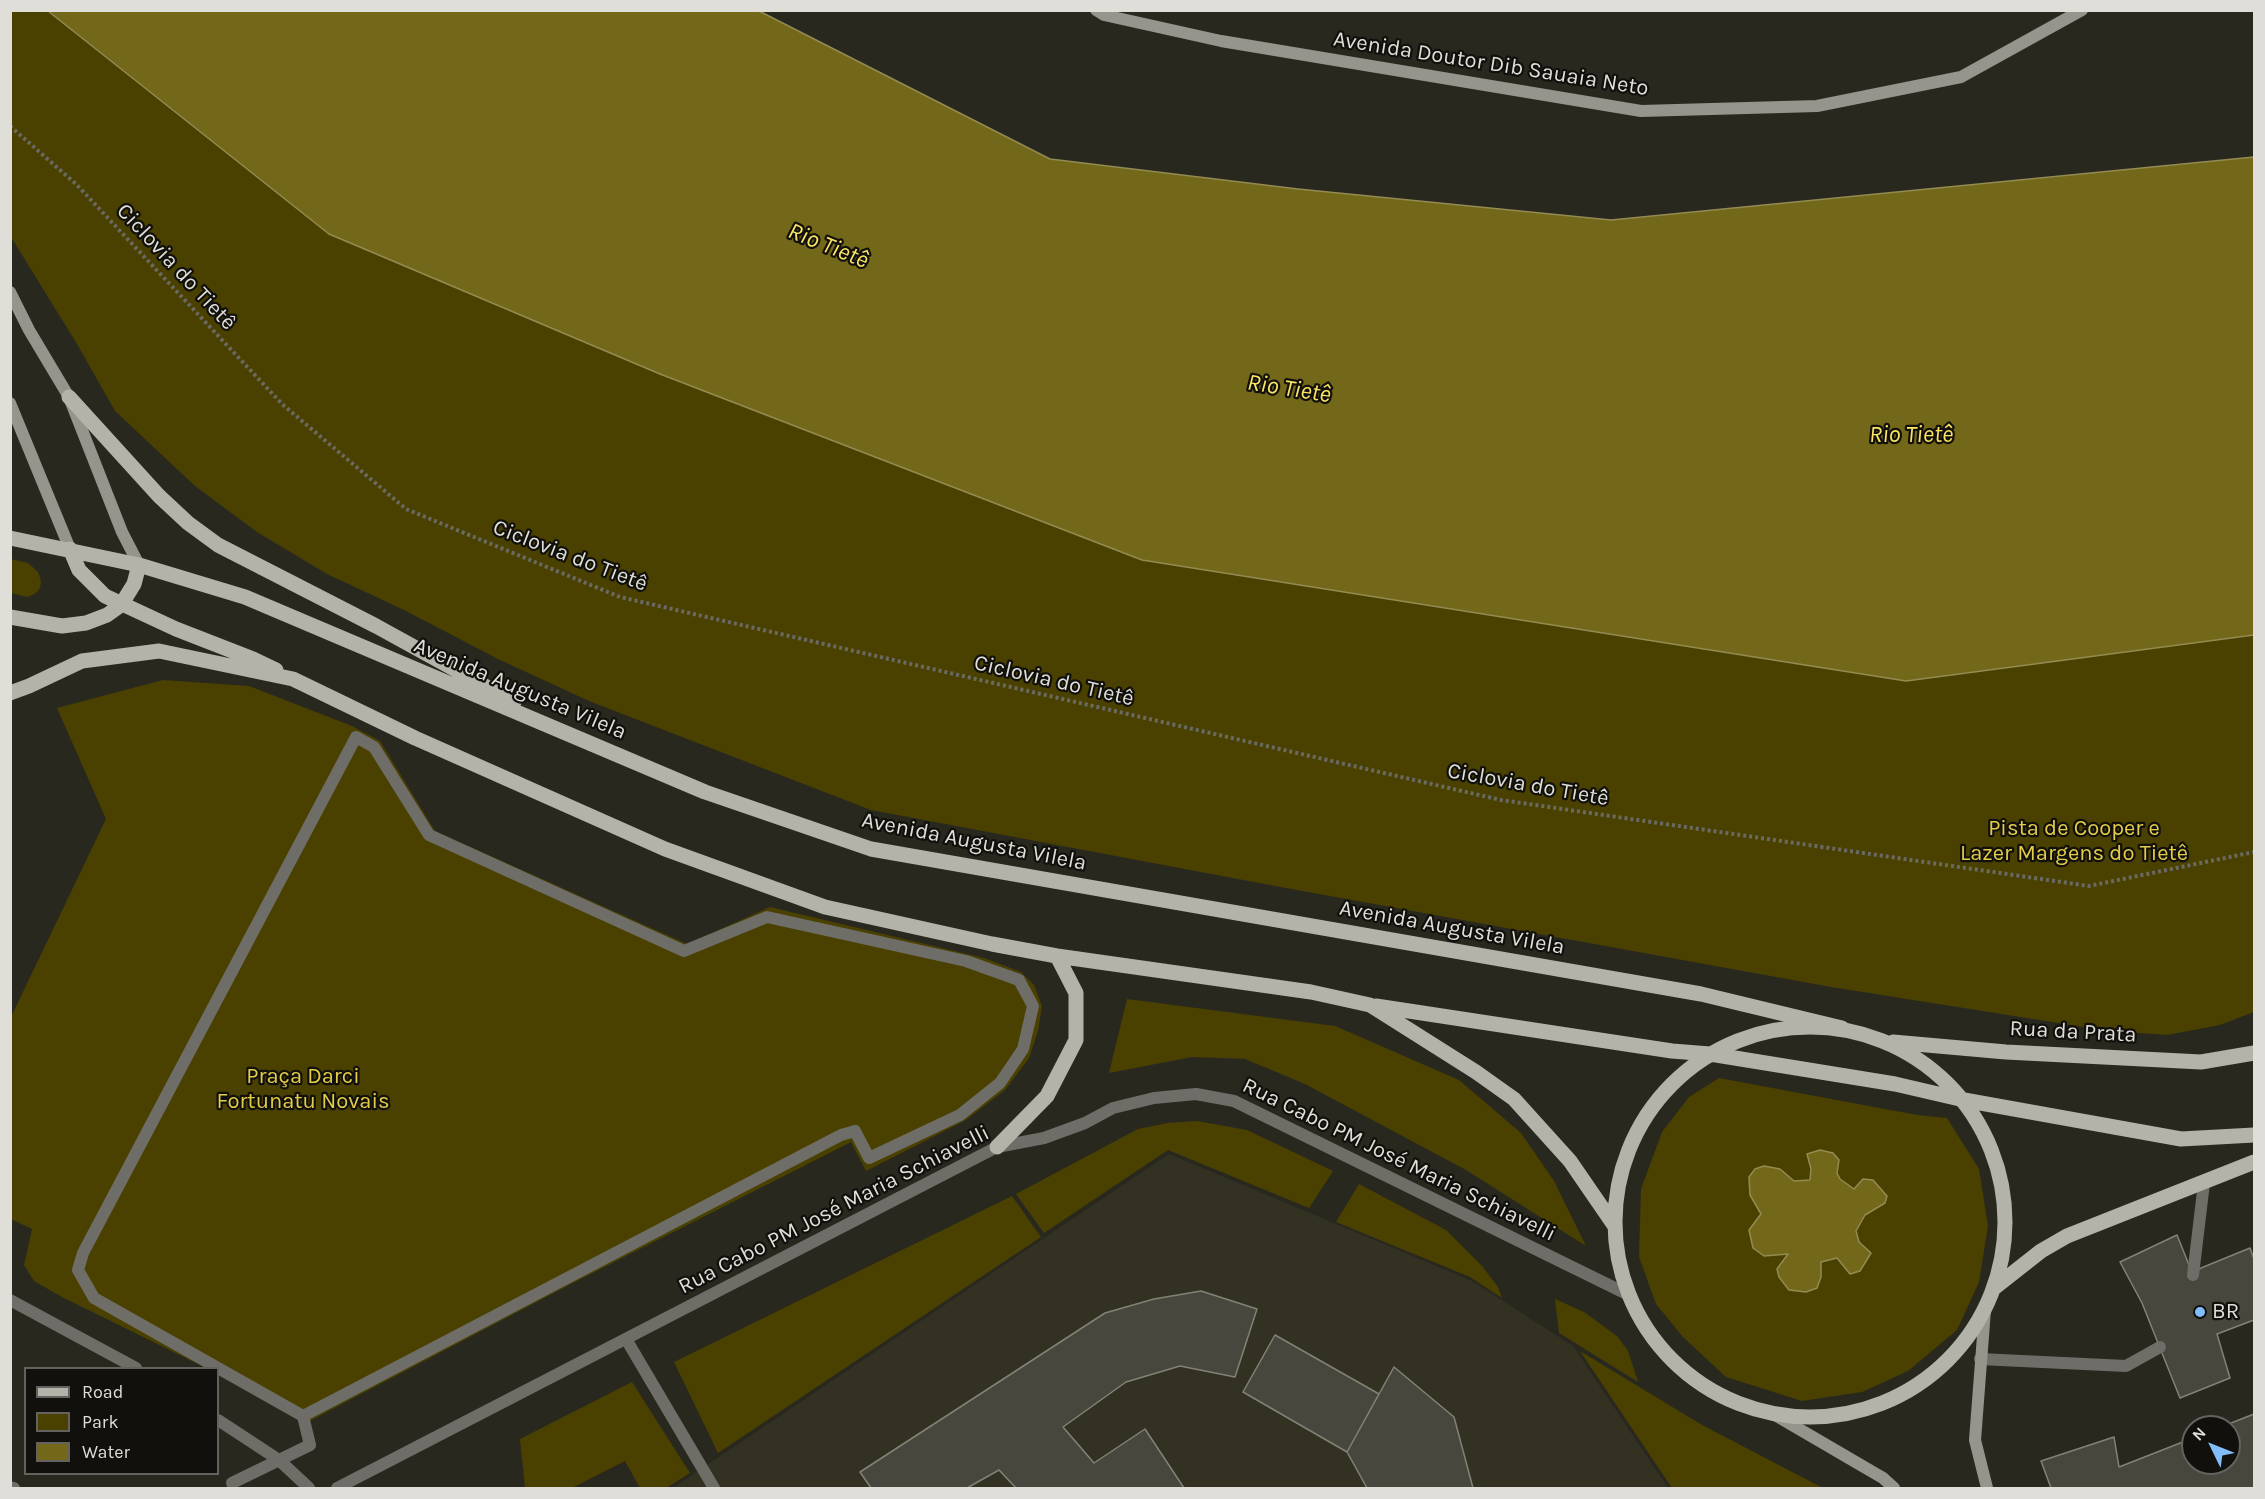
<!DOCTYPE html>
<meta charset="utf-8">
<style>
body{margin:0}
#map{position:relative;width:2265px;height:1499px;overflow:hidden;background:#29281f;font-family:Karla,sans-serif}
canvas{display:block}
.frame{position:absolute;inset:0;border:12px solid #dfded8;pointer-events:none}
.legend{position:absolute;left:24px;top:1367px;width:195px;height:108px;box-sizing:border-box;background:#11100c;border:2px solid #63625e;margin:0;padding:8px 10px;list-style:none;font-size:18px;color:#dfded8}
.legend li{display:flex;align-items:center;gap:12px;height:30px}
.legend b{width:30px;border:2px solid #63625e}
.north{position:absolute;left:2181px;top:1415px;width:60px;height:60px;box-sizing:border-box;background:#11100c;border:2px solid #63625e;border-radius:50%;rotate:313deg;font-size:16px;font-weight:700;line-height:24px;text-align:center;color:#dfded8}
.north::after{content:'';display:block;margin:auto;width:21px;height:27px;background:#81bdfa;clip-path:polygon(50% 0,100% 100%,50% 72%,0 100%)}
</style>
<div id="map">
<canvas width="2265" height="1499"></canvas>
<div class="frame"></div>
<ul class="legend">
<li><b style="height:8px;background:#b4b3aa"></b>Road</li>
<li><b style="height:16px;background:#4a4100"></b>Park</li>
<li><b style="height:16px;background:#736719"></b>Water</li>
</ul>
<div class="north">N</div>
</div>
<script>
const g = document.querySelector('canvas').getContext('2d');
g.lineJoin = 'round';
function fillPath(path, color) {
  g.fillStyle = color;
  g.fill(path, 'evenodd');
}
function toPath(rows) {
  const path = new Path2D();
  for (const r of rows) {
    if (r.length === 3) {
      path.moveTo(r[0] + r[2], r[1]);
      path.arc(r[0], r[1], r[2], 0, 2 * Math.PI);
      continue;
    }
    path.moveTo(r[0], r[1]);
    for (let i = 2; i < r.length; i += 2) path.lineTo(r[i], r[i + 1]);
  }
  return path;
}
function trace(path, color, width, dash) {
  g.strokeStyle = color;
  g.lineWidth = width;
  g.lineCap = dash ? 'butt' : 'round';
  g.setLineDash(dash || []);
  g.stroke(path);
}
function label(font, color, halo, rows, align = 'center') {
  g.font = font + ' Karla,sans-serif';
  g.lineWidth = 4.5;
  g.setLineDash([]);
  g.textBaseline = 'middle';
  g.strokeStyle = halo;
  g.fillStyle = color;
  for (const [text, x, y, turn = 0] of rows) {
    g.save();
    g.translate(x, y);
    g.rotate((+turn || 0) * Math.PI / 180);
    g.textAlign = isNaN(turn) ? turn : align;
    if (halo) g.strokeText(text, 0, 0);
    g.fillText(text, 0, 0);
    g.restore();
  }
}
fillPath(toPath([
 [1169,1154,1472,1281,1573,1346,1668,1488,673,1488]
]), '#333122');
fillPath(toPath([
 [10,11,48,11,329,234,1906,681,2254,635,2254,1012,2220,1025,2167,1035,2109,1031,1831,987,1275,886,871,810,589,701,500,660,404,610,327,574,257,532,195,486,115,411,77,344,11,237],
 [11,559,28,563,38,572,41,581,40,588,35,594,27,597,11,593],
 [163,680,249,686,352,726,380,741,435,831,687,944,770,907,984,958,1021,972,1034,985,1042,1006,1038,1031,1029,1058,1005,1090,966,1120,866,1171,851,1142,571,1284,306,1423,218,1368,206,1368,62,1297,34,1281,24,1265,32,1229,11,1219,10,1019,106,819,57,708],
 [1127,999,1335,1026,1459,1080,1521,1133,1554,1181,1586,1246,1466,1170,1305,1084,1245,1059,1192,1057,1109,1073],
 [1719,1078,1917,1115,1947,1118,1979,1169,1988,1226,1979,1282,1957,1330,1908,1371,1862,1392,1802,1401,1726,1377,1683,1337,1656,1304,1639,1257,1641,1189,1662,1132,1689,1097],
 [1197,1121,1247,1130,1333,1171,1309,1208,1168,1150,1044,1233,1016,1194,1138,1129,1168,1123],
 [1359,1184,1446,1230,1482,1266,1498,1287,1502,1298,1470,1277,1336,1222],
 [1012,1196,1041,1237,718,1453,674,1362],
 [1555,1299,1584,1312,1617,1336,1628,1351,1638,1382,1559,1333],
 [1580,1351,1702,1425,1823,1488,1672,1488],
 [632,1382,690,1473,666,1488,640,1488,625,1461,572,1488,525,1488,520,1439]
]), '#4a4100');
const water = toPath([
 [48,11,759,11,1050,159,1298,189,1611,220,2254,157,2254,635,1906,681,1142,560,660,374,329,234,48,11],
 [1820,1150,1833,1153,1839,1160,1837,1173,1840,1179,1854,1189,1863,1179,1873,1180,1887,1196,1885,1203,1865,1215,1856,1231,1859,1242,1871,1253,1860,1271,1850,1274,1837,1258,1821,1262,1821,1277,1817,1288,1806,1292,1789,1290,1779,1277,1777,1269,1788,1254,1764,1256,1753,1248,1749,1230,1761,1214,1750,1195,1749,1177,1755,1169,1764,1166,1780,1169,1794,1181,1810,1180,1811,1169,1807,1154,1820,1150]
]);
fillPath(water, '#736719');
trace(water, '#938b52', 1.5);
const building = toPath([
 [2177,1235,2193,1275,2201,1268,2250,1248,2254,1259,2254,1320,2217,1334,2230,1378,2180,1398,2142,1303,2120,1262,2177,1235],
 [1201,1291,1257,1309,1235,1377,1180,1366,1126,1382,1063,1427,1094,1463,1145,1429,1184,1488,1016,1488,999,1470,967,1488,871,1488,860,1472,1105,1313,1154,1299,1201,1291],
 [1275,1335,1379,1394,1347,1452,1243,1392,1275,1335],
 [1394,1367,1454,1417,1473,1488,1367,1488,1347,1452,1394,1367],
 [2254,1414,2254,1488,2051,1488,2041,1461,2114,1437,2119,1467,2193,1438,2193,1463,2229,1463,2229,1427,2221,1427,2254,1414]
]);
fillPath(building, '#48473d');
trace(building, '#838277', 1.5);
trace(toPath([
 [10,126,77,185,282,404,406,509,620,597,1501,800,2089,886,2254,852]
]), '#6a6962', 4, [3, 3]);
trace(toPath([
 [2193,1275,2204,1183],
 [10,1300,136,1368],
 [626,1339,714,1488],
 [1980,1359,2126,1366,2160,1347],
 [218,1420,279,1460,309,1488],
 [10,1487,14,1488]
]), '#6e6d68', 12);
trace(toPath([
 [356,737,374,747,429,835,684,951,767,917,966,961,1019,980,1033,1006,1023,1049,1000,1083,960,1115,869,1158,855,1131,841,1135,303,1416,94,1298,78,1270,83,1253,356,737],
 [232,1483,310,1445,303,1416]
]), '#6e6d68', 12);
trace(toPath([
 [337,1488,997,1147,1044,1138,1085,1123,1113,1108,1154,1098,1196,1094,1234,1101,1627,1294]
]), '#6e6d68', 12);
trace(toPath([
 [1096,10,1104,15,1221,41,1641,111,1817,106,1961,77,2082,10],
 [10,292,29,330,69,397,122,532,139,565],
 [10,403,70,549],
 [1985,1310,1975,1440,1987,1488],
 [1775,1415,1883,1478,1894,1488]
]), '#95948d', 12);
trace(toPath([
 [69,397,159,496,188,523,218,545,376,626,514,702],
 [10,538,139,565,245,597,705,792,871,849,1701,994,1842,1028],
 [70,549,79,570,105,596,176,629,253,659,276,670],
 [10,617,62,626,86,623,107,615,121,605,134,584,139,565],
 [10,693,29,686,82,661,159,651,293,679,415,738,665,849,825,907,992,944,1057,956,1311,992,1370,1005,1476,1072,1514,1099,1570,1161,1614,1225],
 [1376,1006,1672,1051,1710,1054,1895,1084,1964,1100,2181,1139,2254,1135],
 [1810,1222,195],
 [1893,1042,2006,1052,2201,1062,2254,1053],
 [997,1147,1047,1096,1076,1040,1076,993,1057,956],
 [1994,1288,2041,1251,2067,1236,2254,1162]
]), '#b4b3aa', 15);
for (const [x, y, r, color] of [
 [2200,1312,6,"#81bdfa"]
]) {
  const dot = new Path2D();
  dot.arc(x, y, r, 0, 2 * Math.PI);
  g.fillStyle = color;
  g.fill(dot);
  trace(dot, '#11100c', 2);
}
label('22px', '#dfded8', '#11100c', [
 ["Avenida Doutor Dib Sauaia Neto",1491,64,9],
 ["Ciclovia do Tietê",176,267,47],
 ["Ciclovia do Tietê",570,556,21],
 ["Ciclovia do Tietê",1054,681,13],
 ["Avenida Augusta Vilela",520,689,23],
 ["Ciclovia do Tietê",1528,785,10],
 ["Avenida Augusta Vilela",974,842,11],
 ["Avenida Augusta Vilela",1452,928,10],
 ["Rua da Prata",2073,1032,3],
 ["Rua Cabo PM José Maria Schiavelli",1399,1160,26],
 ["Rua Cabo PM José Maria Schiavelli",834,1210,-27]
]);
label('22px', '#e2cc48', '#11100c', [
 ["Pista de Cooper e",2074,829],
 ["Lazer Margens do Tietê",2074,854],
 ["Praça Darci",303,1077],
 ["Fortunatu Novais",303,1102]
]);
label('22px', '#dfded8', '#11100c', [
 ["BR",2212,1312]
], 'left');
label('italic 24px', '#fbe564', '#11100c', [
 ["Rio Tietê",828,246,22],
 ["Rio Tietê",1289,389,9],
 ["Rio Tietê",1911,435]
]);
</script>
